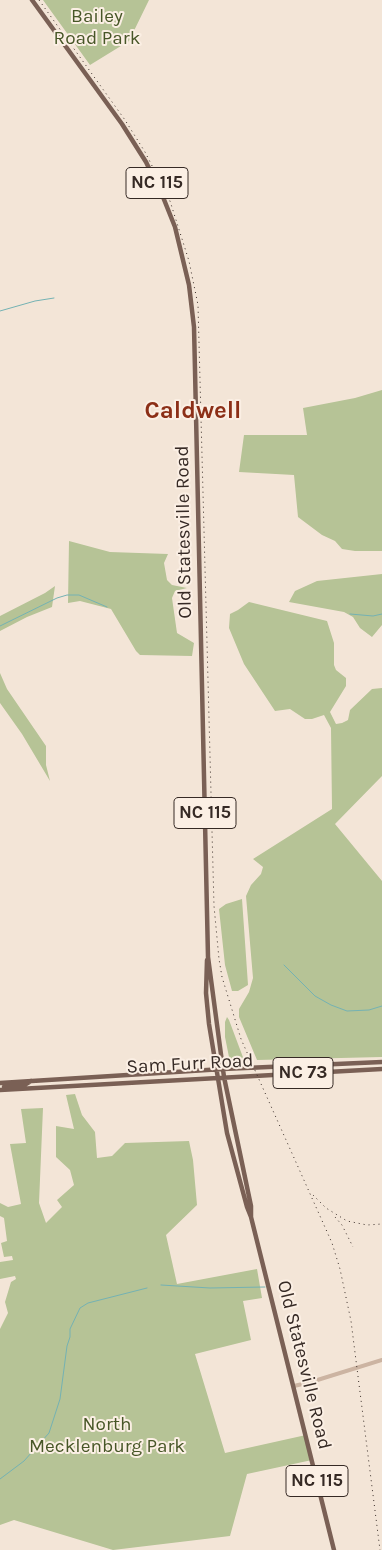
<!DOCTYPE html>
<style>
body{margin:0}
canvas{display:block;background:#f3e5d7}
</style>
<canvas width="382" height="1550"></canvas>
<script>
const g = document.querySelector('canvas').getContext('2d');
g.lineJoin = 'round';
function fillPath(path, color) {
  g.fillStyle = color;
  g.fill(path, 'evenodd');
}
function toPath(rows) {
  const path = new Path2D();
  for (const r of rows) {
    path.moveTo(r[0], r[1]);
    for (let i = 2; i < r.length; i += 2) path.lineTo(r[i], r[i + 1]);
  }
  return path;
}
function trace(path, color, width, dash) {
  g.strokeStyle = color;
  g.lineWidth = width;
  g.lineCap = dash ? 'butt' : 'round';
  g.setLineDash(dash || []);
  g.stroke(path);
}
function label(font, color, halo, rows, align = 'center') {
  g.font = font + ' Karla,sans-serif';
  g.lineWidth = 4;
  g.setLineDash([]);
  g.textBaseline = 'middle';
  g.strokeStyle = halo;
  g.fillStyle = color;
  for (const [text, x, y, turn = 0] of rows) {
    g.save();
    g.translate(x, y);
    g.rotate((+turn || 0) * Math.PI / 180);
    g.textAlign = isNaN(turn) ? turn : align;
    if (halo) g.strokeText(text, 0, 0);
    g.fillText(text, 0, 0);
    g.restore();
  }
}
fillPath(toPath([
 [43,0,149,0,129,41,90,65],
 [382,390,382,551,355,551,342,549,335,541,322,535,298,517,294,475,239,472,244,435,307,435,303,408,355,398],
 [69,541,110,552,168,554,164,563,167,580,172,585,187,588,175,591,172,598,177,633,194,643,192,656,140,655,136,651,111,609,80,601,68,603],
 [382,574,382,625,372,637,360,628,353,617,344,612,289,602,295,591,317,581],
 [55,586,52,607,27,617,0,631,0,616,45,593],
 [249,602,327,621,334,643,334,665,336,670,346,678,346,686,330,712,336,724,342,723,348,720,350,710,372,689,382,688,382,776,335,824,382,881,382,1057,257,1060,239,1017,239,1009,249,992,253,978,246,896,251,885,261,874,263,867,253,859,332,809,331,728,324,715,312,719,305,719,290,709,275,711,244,664,229,628,230,614,238,610],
 [0,673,7,689,46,746,46,765,50,781,22,734,0,703],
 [242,899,248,985,238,991,232,991,225,965,219,909,226,904],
 [227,1017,229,1020,244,1060,233,1061,229,1057,225,1037,225,1022],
 [75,1094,82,1115,95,1132,97,1158,112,1156,125,1143,189,1141,193,1160,197,1205,166,1235,177,1284,257,1269,262,1298,243,1301,251,1340,195,1354,225,1453,306,1435,312,1460,247,1474,230,1536,113,1550,14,1520,0,1525,0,1329,8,1313,5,1302,11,1282,16,1279,15,1276,0,1279,0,1262,13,1260,12,1256,4,1257,1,1243,7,1241,4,1218,0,1216,0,1203,8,1207,21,1204,10,1144,26,1143,21,1109,43,1108,39,1203,46,1223,62,1207,57,1200,74,1185,70,1170,56,1157,56,1126,74,1129,66,1095]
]), '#b6c396');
trace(toPath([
 [0,311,35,301,54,298],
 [350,614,373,616,382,614],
 [0,626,57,598,67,595,79,595,107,607],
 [284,965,315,996,331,1005,347,1011,369,1010,382,1006],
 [161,1285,210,1288,265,1287],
 [0,1479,24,1461,49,1433,60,1399,67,1346,70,1337,70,1329,80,1308,88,1303,147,1288]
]), '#74b2b3', 1);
trace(toPath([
 [294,1386,311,1382,382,1360]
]), '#ccb4a2', 4);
trace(toPath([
 [32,0,122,124,146,162,163,197,175,227,189,285,194,327,195,370,208,957,224,1077,251,1206,251,1217],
 [207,960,206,993,209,1024,227,1133,247,1207,251,1217,334,1550],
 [0,1083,223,1069,382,1062],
 [4,1087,26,1084,31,1081],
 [0,1090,382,1069]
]), '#7a6055', 4.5);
trace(toPath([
 [39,0,125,120,145,152,170,201,189,261,198,305,214,906,219,959,222,977,241,1039,332,1243,340,1269,351,1321,380,1550],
 [313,1195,326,1208,347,1221,367,1225,382,1224],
 [335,1217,342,1225,353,1247]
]), '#362a25', 1, [1, 4]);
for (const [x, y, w] of [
 [157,183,62],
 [205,813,62],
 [303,1073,60],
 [317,1481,62]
]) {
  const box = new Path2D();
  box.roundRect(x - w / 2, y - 15.5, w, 31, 4);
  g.fillStyle = '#fbefe4';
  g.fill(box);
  trace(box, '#362a25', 1);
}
label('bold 18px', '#362a25', null, [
 ["NC 115",157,183],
 ["NC 115",205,813],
 ["NC 73",303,1073],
 ["NC 115",317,1481]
]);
label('19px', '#475627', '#fbefe4', [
 ["Bailey",97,17],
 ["Road Park",97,39],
 ["North",107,1425],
 ["Mecklenburg Park",107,1447]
]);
label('19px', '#362a25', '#fbefe4', [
 ["Old Statesville Road",184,532,-91],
 ["Sam Furr Road",190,1064,-3],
 ["Old Statesville Road",304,1365,76]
]);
label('bold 24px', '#8c2f17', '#fbefe4', [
 ["Caldwell",193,411]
]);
</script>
